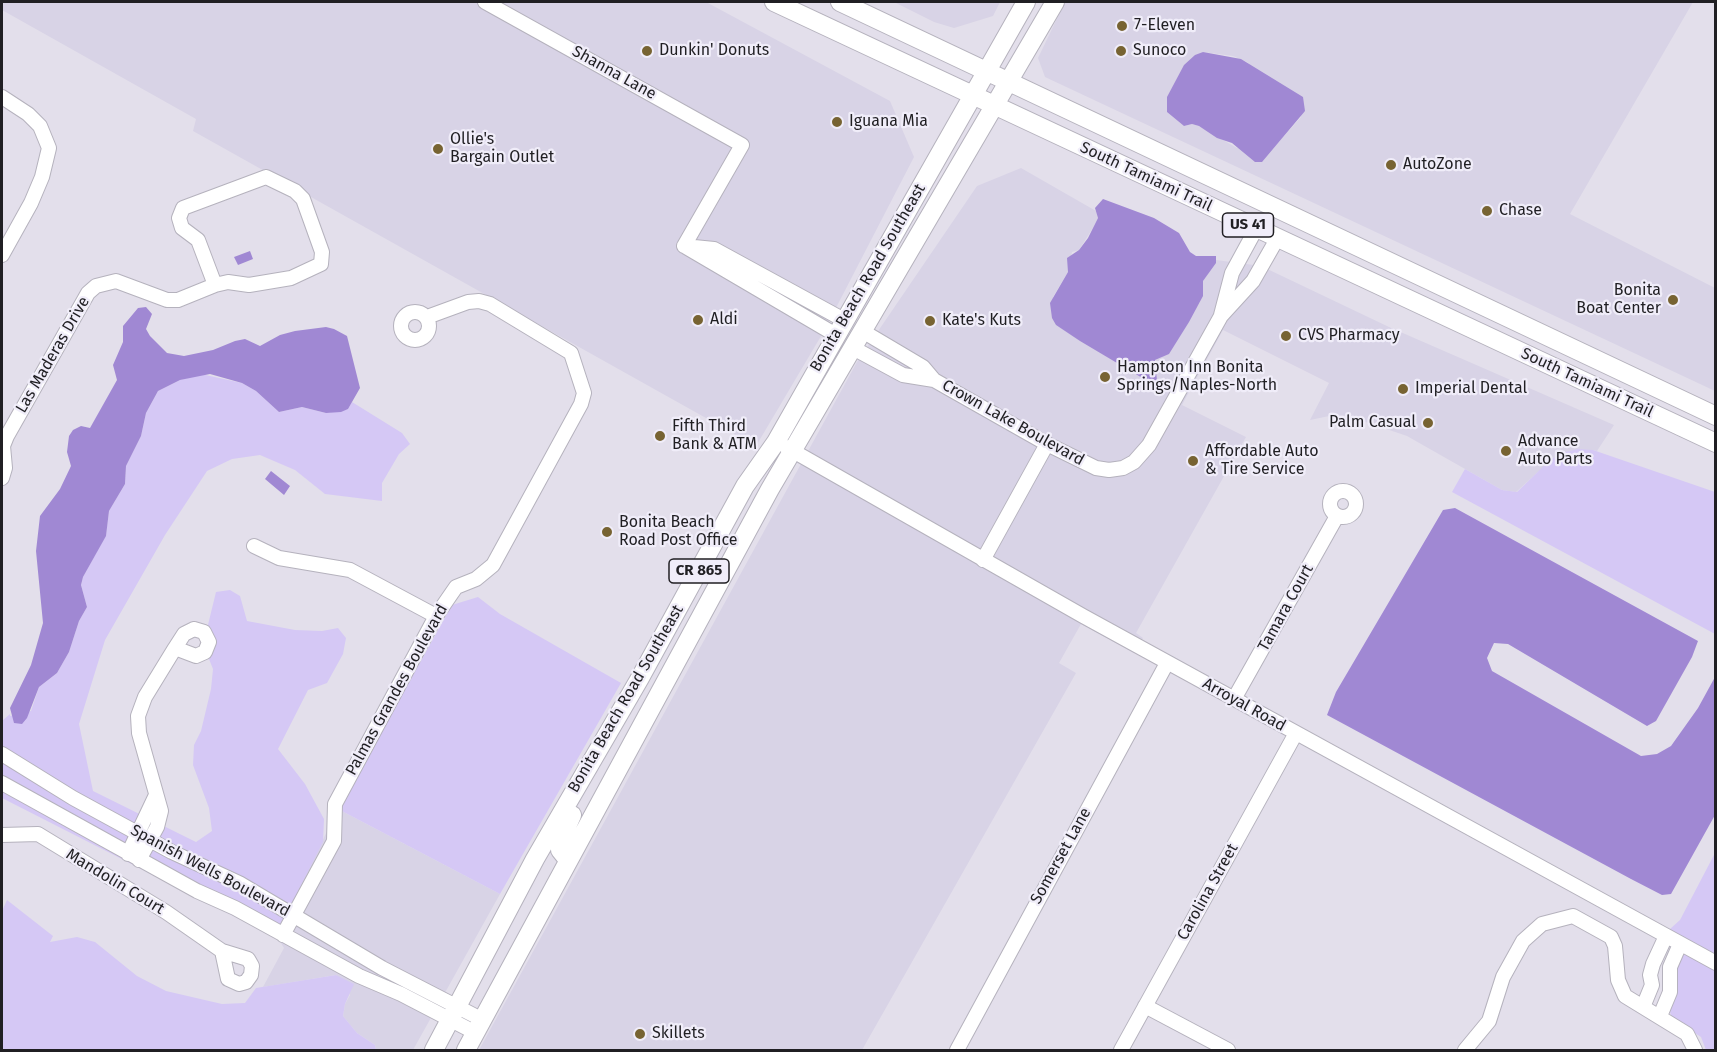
<!DOCTYPE html>
<style>
body{margin:0}
#map{position:relative;width:1717px;height:1052px;overflow:hidden;background:#e3dfeb;font-family:"Fira Sans",sans-serif}
canvas{display:block}
.frame{position:absolute;inset:0;border:3px solid #201f23;pointer-events:none}
</style>
<div id="map">
<canvas width="1717" height="1052"></canvas>
<div class="frame"></div>
</div>
<script>
const g = document.querySelector('canvas').getContext('2d');
g.lineJoin = 'round';
function fillPath(path, color) {
  g.fillStyle = color;
  g.fill(path, 'evenodd');
}
function toPath(rows) {
  const path = new Path2D();
  for (const r of rows) {
    if (r.length === 3) {
      path.moveTo(r[0] + r[2], r[1]);
      path.arc(r[0], r[1], r[2], 0, 2 * Math.PI);
      continue;
    }
    path.moveTo(r[0], r[1]);
    for (let i = 2; i < r.length; i += 2) path.lineTo(r[i], r[i + 1]);
  }
  return path;
}
function trace(path, color, width, dash) {
  g.strokeStyle = color;
  g.lineWidth = width;
  g.lineCap = dash ? 'butt' : 'round';
  g.setLineDash(dash || []);
  g.stroke(path);
}
function label(font, color, halo, rows, align = 'center') {
  g.font = font + ' "Fira Sans",sans-serif';
  g.lineWidth = 4.5;
  g.setLineDash([]);
  g.textBaseline = 'middle';
  g.strokeStyle = halo;
  g.fillStyle = color;
  for (const [text, x, y, turn = 0] of rows) {
    g.save();
    g.translate(x, y);
    g.rotate((+turn || 0) * Math.PI / 180);
    g.textAlign = isNaN(turn) ? turn : align;
    if (halo) g.strokeText(text, 0, 0);
    g.fillText(text, 0, 0);
    g.restore();
  }
}
fillPath(toPath([
 [2,2,706,2,890,101,914,157,824,331,756,446,193,131,196,119,2,10],
 [894,2,1000,2,993,16,954,28,934,22],
 [1065,2,1693,2,1570,214,1715,288,1715,391,1045,77,1038,58],
 [1203,52,1233,56,1247,62,1301,117,1276,145,1237,148,1199,126,1192,124,1184,126,1167,112,1167,98],
 [1021,168,1096,211,1098,218,1091,231,1079,250,1072,252,1068,272,1053,297,1056,325,1149,382,1157,374,1155,360,1162,357,1200,302,1203,281,1216,260,1261,266,1389,327,1614,425,1597,451,1593,450,1538,472,1516,492,1502,490,1407,436,1348,416,1334,415,1310,420,1329,383,1223,330,1182,405,1246,437,1136,633,1143,638,1134,653,1081,624,1059,663,1076,673,862,1050,479,1050,857,362,977,186],
 [338,809,500,894,413,1050,376,1050,375,1045,357,1033,343,1016,345,1004,350,995,336,975,263,987,284,948,276,935]
]), '#d8d3e6');
fillPath(toPath([
 [201,374,242,383,256,391,279,412,302,407,326,413,348,409,352,402,402,433,410,444,399,454,382,483,382,501,325,494,295,470,260,455,232,459,207,471,165,535,105,640,79,724,93,791,196,842,212,831,209,808,193,765,194,745,201,731,211,689,213,669,205,649,206,633,216,592,230,590,240,596,247,621,295,630,322,631,338,628,346,638,343,654,327,683,308,690,278,749,305,784,324,819,323,842,275,937,2,798,2,721,10,714,10,716,31,711,39,687,57,673,69,652,79,621,87,607,81,585,83,577,106,535,109,511,125,484,126,466,141,436,146,413,158,391,180,380],
 [1578,449,1593,450,1715,492,1715,634,1452,492,1465,469,1502,490,1517,492,1549,461,1562,453],
 [478,597,500,614,621,683,500,894,338,809,452,605],
 [1715,853,1715,1050,1706,1050,1701,1037,1672,1018,1670,1012,1676,991,1676,955,1670,929,1680,920],
 [7,900,53,936,50,942,77,937,95,942,137,976,166,991,222,1004,245,1003,256,988,336,975,354,984,345,1004,343,1016,357,1033,375,1045,376,1050,2,1050,2,911]
]), '#d5c8f5');
fillPath(toPath([
 [1203,52,1241,59,1303,97,1305,111,1262,162,1255,162,1232,143,1217,138,1199,126,1192,124,1184,126,1167,112,1167,97,1184,65,1195,55],
 [1103,199,1154,218,1179,233,1190,252,1196,256,1216,256,1216,263,1203,281,1203,296,1189,322,1169,354,1155,360,1157,381,1149,382,1080,341,1056,325,1052,318,1050,303,1068,272,1067,258,1079,250,1088,238,1098,218,1095,208],
 [250,251,253,259,238,265,234,257],
 [146,307,152,314,146,329,150,336,167,353,184,356,213,350,235,341,245,339,260,346,280,335,295,331,326,327,334,329,347,336,360,388,348,409,341,412,326,413,302,407,279,412,256,391,242,383,210,374,180,380,158,391,146,413,141,436,126,466,125,484,109,511,106,536,83,577,81,585,87,607,79,621,69,652,57,673,39,687,27,718,22,724,14,723,10,708,31,665,43,623,36,551,40,516,60,489,71,466,67,452,69,436,73,430,81,426,90,428,117,380,113,365,123,342,123,326,138,308],
 [271,471,290,486,284,495,265,479],
 [1455,508,1698,641,1692,657,1656,721,1647,726,1508,644,1494,643,1487,658,1492,671,1641,756,1657,754,1671,746,1698,708,1715,677,1715,815,1671,894,1662,895,1631,879,1327,715,1336,692,1443,510]
]), '#a088d3');
const minor = toPath([
 [485,2,742,145,684,246],
 [2,97,28,114,40,126,49,148,42,177,31,203,2,255],
 [266,177,295,191,303,199,322,252,321,264,291,278,249,285,228,282,215,285,198,240,182,228,179,218,183,208,266,177],
 [684,246,714,249,844,320],
 [686,247,836,335],
 [415,326,14],
 [1221,315,1232,273,1256,229],
 [864,332,923,367,934,380,1047,444,1096,468,1109,470,1123,468,1134,462,1149,445,1221,316,1253,281,1277,239],
 [853,348,903,375,934,380],
 [786,447,1083,616,1716,963],
 [2,478,5,468,3,446,7,436,88,293,96,286,116,281,167,300,178,300,215,285],
 [1343,504,13],
 [254,546,279,558,350,570,436,616],
 [983,560,1047,444],
 [194,629,204,632,209,642,205,652,196,656,175,648,184,634,194,629],
 [1234,699,1337,516],
 [2,754,73,798,172,852,239,883,382,968,483,1020],
 [2,783,197,891,235,908,359,976,401,994,476,1033],
 [2,835,38,834,166,912,222,951,248,959,252,966,251,975,246,982,239,984,228,979,222,951],
 [128,854,156,795],
 [139,860,157,827,161,811,139,733,138,716,145,697,175,648],
 [283,935,334,841,335,804,436,616,456,587,476,579,493,565,581,404,584,393,571,353,490,304,479,301,468,302,427,317],
 [1145,1006,1228,1050],
 [1643,1007,1652,985,1650,975,1653,964,1666,936],
 [1660,1016,1670,992,1670,967,1680,944],
 [957,1050,1167,663],
 [1121,1050,1296,733],
 [1465,1050,1489,1021,1503,977,1523,941,1542,924,1573,916,1611,937,1615,946,1618,980,1625,996,1687,1034,1695,1050]
]);
const major = toPath([
 [774,2,1716,443],
 [840,2,1716,416],
 [568,860,560,850,560,842,572,815],
 [434,1050,535,859,640,678,745,486,776,442,1026,2],
 [466,1050,770,489,1055,2]
]);
trace(minor, '#b5b2bd', 16);
trace(major, '#b5b2bd', 20);
trace(minor, '#fff', 14);
trace(major, '#fff', 18);
for (const [x, y, r, color] of [
 [1122,26,6,"#776332"],
 [647,51,6,"#776332"],
 [1121,51,6,"#776332"],
 [837,122,6,"#776332"],
 [438,149,6,"#776332"],
 [1391,165,6,"#776332"],
 [1487,211,6,"#776332"],
 [1673,300,6,"#776332"],
 [698,320,6,"#776332"],
 [930,321,6,"#776332"],
 [1286,336,6,"#776332"],
 [1105,377,6,"#776332"],
 [1403,389,6,"#776332"],
 [1428,423,6,"#776332"],
 [660,436,6,"#776332"],
 [1506,451,6,"#776332"],
 [1193,461,6,"#776332"],
 [607,532,6,"#776332"],
 [640,1034,6,"#776332"]
]) {
  const dot = new Path2D();
  dot.arc(x, y, r, 0, 2 * Math.PI);
  g.fillStyle = color;
  g.fill(dot);
  trace(dot, '#f0edf9', 2);
}
for (const [x, y, w] of [
 [1248,225,51],
 [699,571,60]
]) {
  const box = new Path2D();
  box.roundRect(x - w / 2, y - 12, w, 24, 4.5);
  g.fillStyle = '#f0edf9';
  g.fill(box);
  trace(box, '#201f23', 1.5);
}
label('bold 15px', '#201f23', null, [
 ["US 41",1248,225],
 ["CR 865",699,571]
]);
label('16px', '#201f23', '#f0edf9', [
 ["7-Eleven",1134,26],
 ["Dunkin' Donuts",659,51],
 ["Sunoco",1133,51],
 ["Iguana Mia",849,122],
 ["Ollie's",450,140],
 ["Bargain Outlet",450,158],
 ["AutoZone",1403,165],
 ["Chase",1499,211],
 ["Bonita",1661,291,"right"],
 ["Boat Center",1661,309,"right"],
 ["Aldi",710,320],
 ["Kate's Kuts",942,321],
 ["CVS Pharmacy",1298,336],
 ["Hampton Inn Bonita",1117,368],
 ["Springs/Naples-North",1117,386],
 ["Imperial Dental",1415,389],
 ["Palm Casual",1416,423,"right"],
 ["Fifth Third",672,427],
 ["Bank & ATM",672,445],
 ["Advance",1518,442],
 ["Auto Parts",1518,460],
 ["Affordable Auto",1205,452],
 ["& Tire Service",1205,470],
 ["Bonita Beach",619,523],
 ["Road Post Office",619,541],
 ["Skillets",652,1034]
], 'left');
label('16px', '#201f23', '#f0edf9', [
 ["Shanna Lane",614,73,29],
 ["South Tamiami Trail",1146,177,25],
 ["Bonita Beach Road Southeast",868,278,-60],
 ["Las Maderas Drive",53,355,-60],
 ["South Tamiami Trail",1587,383,25],
 ["Crown Lake Boulevard",1013,423,29],
 ["Tamara Court",1286,608,-61],
 ["Palmas Grandes Boulevard",397,690,-61],
 ["Bonita Beach Road Southeast",626,699,-60],
 ["Arroyal Road",1244,705,29],
 ["Somerset Lane",1061,856,-61],
 ["Spanish Wells Boulevard",210,871,28],
 ["Mandolin Court",115,882,31],
 ["Carolina Street",1208,892,-61]
]);
</script>
